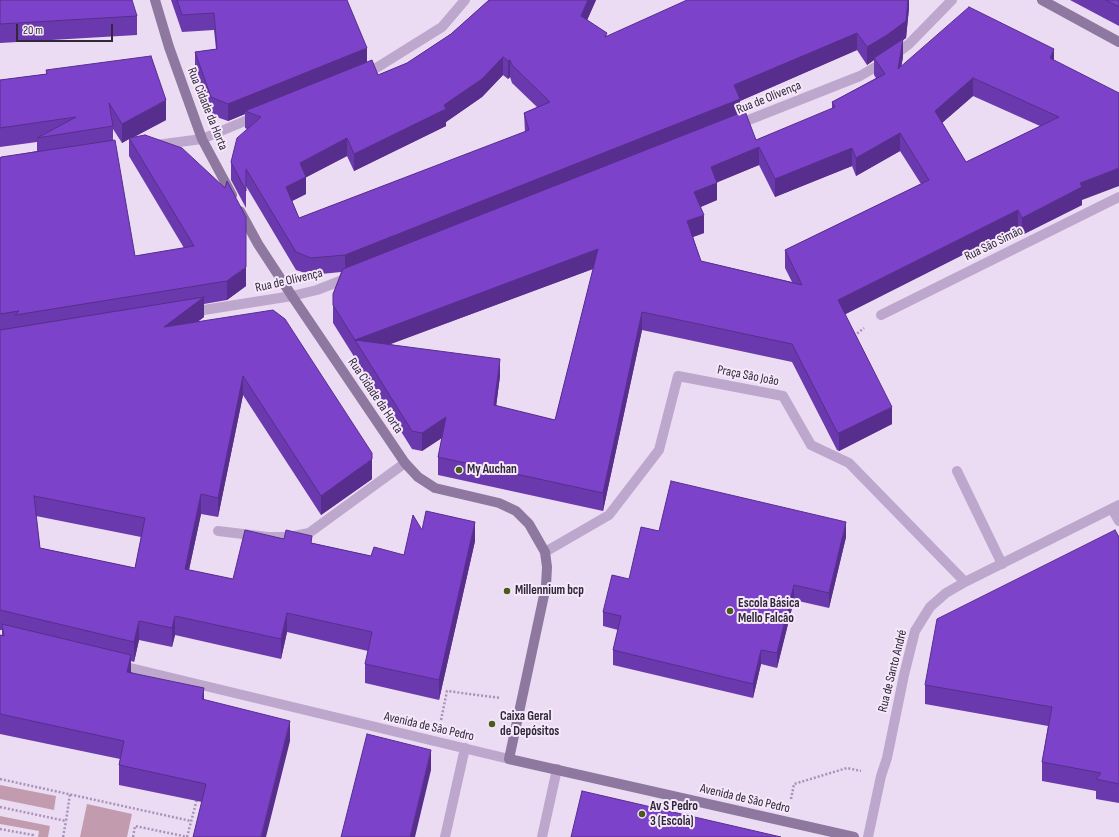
<!DOCTYPE html>
<meta charset="utf-8">
<style>
body{margin:0}
#map{position:relative;width:1119px;height:837px;overflow:hidden;background:#ecdcf3;font-family:"Sofia Sans Condensed",sans-serif}
canvas{display:block}
.scale{position:absolute;left:16px;top:24px;width:97px;height:18px;box-sizing:border-box;border:2px solid #302838;border-top:0;padding-left:5px;font-size:12px;line-height:14px;white-space:nowrap;color:#302838;-webkit-text-stroke:3px #f5e8fa;paint-order:stroke}
</style>
<div id="map">
<canvas width="1119" height="837"></canvas>
<div class="scale">20 m</div>
</div>
<script>
const g = document.querySelector('canvas').getContext('2d');
g.lineJoin = 'round';
function fillPath(path, color) {
  g.fillStyle = color;
  g.fill(path, 'evenodd');
}
function toPath(rows) {
  const path = new Path2D();
  for (const r of rows) {
    path.moveTo(r[0], r[1]);
    for (let i = 2; i < r.length; i += 2) path.lineTo(r[i], r[i + 1]);
  }
  return path;
}
function trace(path, color, width, dash) {
  g.strokeStyle = color;
  g.lineWidth = width;
  g.lineCap = dash ? 'butt' : 'round';
  g.setLineDash(dash || []);
  g.stroke(path);
}
function label(font, color, halo, rows, align = 'center') {
  g.font = font + ' "Sofia Sans Condensed",sans-serif';
  g.lineWidth = 4;
  g.setLineDash([]);
  g.textBaseline = 'middle';
  g.strokeStyle = halo;
  g.fillStyle = color;
  for (const [text, x, y, turn = 0] of rows) {
    g.save();
    g.translate(x, y);
    g.rotate((+turn || 0) * Math.PI / 180);
    g.textAlign = isNaN(turn) ? turn : align;
    if (halo) g.strokeText(text, 0, 0);
    g.fillText(text, 0, 0);
    g.restore();
  }
}
fillPath(toPath([
 [0,785,56,796,54,810,0,799],
 [87,804,132,814,127,837,80,837],
 [0,816,50,826,48,837,38,837,39,831,0,824]
]), '#c39bae');
trace(toPath([
 [854,336,864,328],
 [441,720,447,691,500,698],
 [0,779,191,821],
 [791,799,794,784,847,768,861,771],
 [0,807,66,821,70,794],
 [0,829,33,835,32,837],
 [63,837,66,821],
 [133,837,135,826,188,837],
 [187,837,197,799]
]), '#a991b8', 2.5, [2, 2]);
trace(toPath([
 [957,471,1002,564],
 [1112,509,1119,521],
 [218,531,268,537,289,537,309,533,405,463]
]), '#bea7cc', 10);
trace(toPath([
 [363,74,373,70,442,27,465,0],
 [736,125,860,76,891,58,909,44,952,0],
 [156,145,202,139,257,116],
 [191,312,292,296,317,290,350,277],
 [881,315,1119,197],
 [545,552,609,515,659,450,678,376,783,396,811,445,849,463,965,582],
 [118,665,509,759],
 [445,837,465,748],
 [542,837,557,769],
 [868,837,881,776,887,758,904,675,915,631,930,607,946,593,965,582,1119,505]
]), '#bea7cc', 10);
trace(toPath([
 [155,0,169,47,202,139,232,195],
 [1042,0,1119,42],
 [240,211,258,244,292,296,405,463,418,477,435,488,499,503,516,511,529,524,545,552,547,567,546,586,509,759,854,837]
]), '#8e789f', 10);
fillPath(toPath([
 [0,0,137,16,137,35,0,43],
 [171,0,347,0,367,62,378,75,407,63,451,34,489,0,596,0,587,20,607,36,909,0,909,8,906,38,903,40,903,57,901,66,1054,61,1082,200,1082,205,1022,235,1018,227,845,314,892,424,839,451,837,450,792,362,642,330,603,511,438,475,438,457,442,438,422,451,412,449,333,323,333,294,341,272,311,275,296,270,246,186,246,208,231,180,231,162,247,129,245,128,245,114,228,121,211,115,195,69,195,52,216,49,214,30,182,32],
 [857,50,867,65,874,60,874,75,876,78,832,102,832,109,756,140,740,112,740,101],
 [503,75,508,79,510,77,512,83,537,107,524,113,525,132,299,218,292,201,306,194,306,177,347,156,354,171,446,126,446,122,482,97],
 [973,96,1040,126,966,162,942,123],
 [900,151,921,184,785,250,785,268,792,282,701,261,693,237,704,233,700,207,717,200,717,182,759,165,775,197,852,166,856,176],
 [593,269,555,420,496,406,500,376,390,344],
 [1070,0,1119,0,1119,26],
 [46,70,166,120,134,137,246,286,227,300,204,304,204,317,197,322,372,479,321,515,243,395,218,517,201,514,189,570,233,579,284,539,312,543,371,556,404,555,422,530,475,541,439,700,365,683,365,664,368,651,287,632,281,659,175,635,172,647,139,640,134,662,131,661,131,672,204,700,290,741,202,802,119,785,119,765,120,759,0,734,0,635,2,635,2,630,0,630,0,158,37,151,37,142,0,147,0,80,46,74],
 [113,129,122,143,129,139,129,156,184,248,135,256,113,140],
 [36,516,141,537,135,568,40,548],
 [659,531,846,537,829,608,794,600,777,668,761,664,753,698,613,665,613,650,618,630,603,626,603,612,629,579],
 [1119,537,1119,803,1096,799,1096,791,1042,781,1042,762,1048,726,925,704,925,685]
]), '#6b39ae');
fillPath(toPath([
 [588,0,596,0,581,34,581,16],
 [908,0,909,0,909,8,906,38,903,40,903,57,898,87,874,58,874,60,867,65,867,47],
 [857,33,857,50,740,101,740,116,345,272,345,255,734,85],
 [367,48,367,66,245,111,245,114,228,121,228,104],
 [1054,49,1054,67,1050,58],
 [503,57,503,75,482,97,446,122,446,126,354,171,354,154,444,105],
 [510,60,510,77,508,79,508,61],
 [973,78,973,96,935,129,935,111],
 [166,100,166,120,130,139,129,138,129,139,122,143,122,124],
 [900,133,900,151,856,176,856,158],
 [347,138,347,156,303,179,306,177,306,194,286,204,286,187,300,163],
 [759,147,759,165,711,185,711,167],
 [852,148,852,166,775,197,775,179],
 [1119,168,1119,186,1082,200,1082,205,1022,235,1022,218,1080,183],
 [717,183,717,200,694,210,694,192],
 [1018,210,1018,227,838,318,838,300],
 [704,215,704,233,687,239,687,221],
 [598,249,598,267,364,354,355,340,355,357,355,340],
 [246,267,246,286,227,300,227,281],
 [204,297,204,317,164,347,164,327],
 [642,312,642,330,603,511,603,493],
 [500,359,500,376,494,423,494,405],
 [243,376,243,395,218,517,218,498],
 [892,407,892,424,839,451,839,433],
 [446,417,446,435,422,451,422,433],
 [372,459,372,479,321,515,321,496],
 [201,494,201,514,185,588,185,569],
 [475,522,475,541,439,700,439,680],
 [846,522,846,537,829,608,829,593],
 [794,585,794,600,777,668,777,653],
 [287,613,287,632,281,659,281,639],
 [175,616,175,635,172,647,172,628],
 [139,621,139,640,134,662,134,642],
 [761,650,761,664,753,698,753,684],
 [131,655,131,674,127,672],
 [204,688,204,707,202,699],
 [290,721,290,741,266,837,261,837],
 [431,750,431,770,415,837,410,837]
]), '#572e8d');
const building = toPath([
 [0,0,132,0,137,16,0,24,0,0],
 [177,0,347,0,367,48,228,104,211,97,195,52,217,49,214,13,182,15,177,0],
 [489,0,588,0,581,16,607,33,605,37,687,0,908,0,906,21,887,35,867,47,857,33,734,85,740,99,345,255,311,258,296,252,246,169,246,191,231,162,237,138,261,117,245,111,372,60,378,75,407,63,451,34,489,0],
 [503,57,508,61,510,60,512,65,550,102,524,113,529,130,299,218,286,187,306,177,300,163,347,138,354,154,446,109,444,105,482,79,503,57],
 [1106,0,1119,0,1119,7,1106,0],
 [969,7,1054,49,1050,58,1119,93,1119,168,1080,183,1082,187,1022,218,1018,210,838,300,892,407,839,433,837,432,792,344,642,312,603,493,438,457,446,417,422,433,412,431,355,340,500,359,494,405,555,420,598,249,355,340,333,305,333,294,343,269,745,111,756,140,835,107,832,102,885,74,874,58,903,39,898,69,969,7],
 [973,78,1059,117,966,162,935,111,973,78],
 [900,133,929,180,785,250,802,285,701,261,687,221,704,215,694,192,717,183,711,167,759,147,775,179,852,148,856,158,900,133],
 [151,56,166,100,122,124,109,103,113,126,37,138,76,117,0,128,0,80,47,74,46,70,151,56],
 [145,135,182,148,225,188,227,181,246,217,246,267,227,281,15,315,19,311,0,314,0,158,1,157,115,140,135,256,194,246,129,138,145,135],
 [204,297,164,327,273,310,285,319,372,453,372,459,321,496,243,376,218,498,201,494,185,569,233,579,245,530,284,539,286,530,312,536,311,543,371,556,374,547,404,555,413,515,422,530,426,511,475,522,439,680,365,664,372,632,287,613,281,639,175,616,172,628,139,621,134,642,0,610,0,330,204,297],
 [34,496,145,518,135,568,40,548,34,496],
 [671,481,846,522,829,593,794,585,777,653,761,650,753,684,613,650,621,616,603,612,612,575,629,579,641,527,659,531,671,481],
 [1115,530,1119,537,1119,784,1096,779,1101,773,1042,762,1052,707,925,685,937,619,1115,530],
 [2,624,131,655,127,672,204,688,202,699,290,721,261,837,193,837,206,784,119,765,124,741,0,714,0,635,4,636,2,624],
 [367,734,431,750,410,837,341,837,367,734],
 [582,791,781,837,571,837,582,791]
]);
fillPath(building, '#7c42ca');
trace(building, '#572e8d', 1);
for (const [x, y, r, color] of [
 [459,470,4,"#4b5b1c"],
 [507,591,4,"#4b5b1c"],
 [730,611,4,"#4b5b1c"],
 [492,724,4,"#4b5b1c"],
 [642,814,4,"#4b5b1c"]
]) {
  const dot = new Path2D();
  dot.arc(x, y, r, 0, 2 * Math.PI);
  g.fillStyle = color;
  g.fill(dot);
  trace(dot, '#f5e8fa', 1.5);
}
label('13px', '#302838', '#f5e8fa', [
 ["Rua de Olivença",769,98,-22],
 ["Rua Cidade da Horta",207,109,68],
 ["Rua São Simão",994,244,-26],
 ["Rua de Olivença",289,281,-13],
 ["Praça São João",748,376,11],
 ["Rua Cidade da Horta",375,396,56],
 ["Rua de Santo André",893,671,-76],
 ["Avenida de São Pedro",429,727,13],
 ["Avenida de São Pedro",745,799,13]
]);
label('bold 13px', '#302838', '#f5e8fa', [
 ["My Auchan",467,470],
 ["Millennium bcp",515,591],
 ["Escola Básica",738,604],
 ["Mello Falcão",738,619],
 ["Caixa Geral",500,717],
 ["de Depósitos",500,732],
 ["Av S Pedro",650,807],
 ["3 (Escola)",650,822]
], 'left');
</script>
